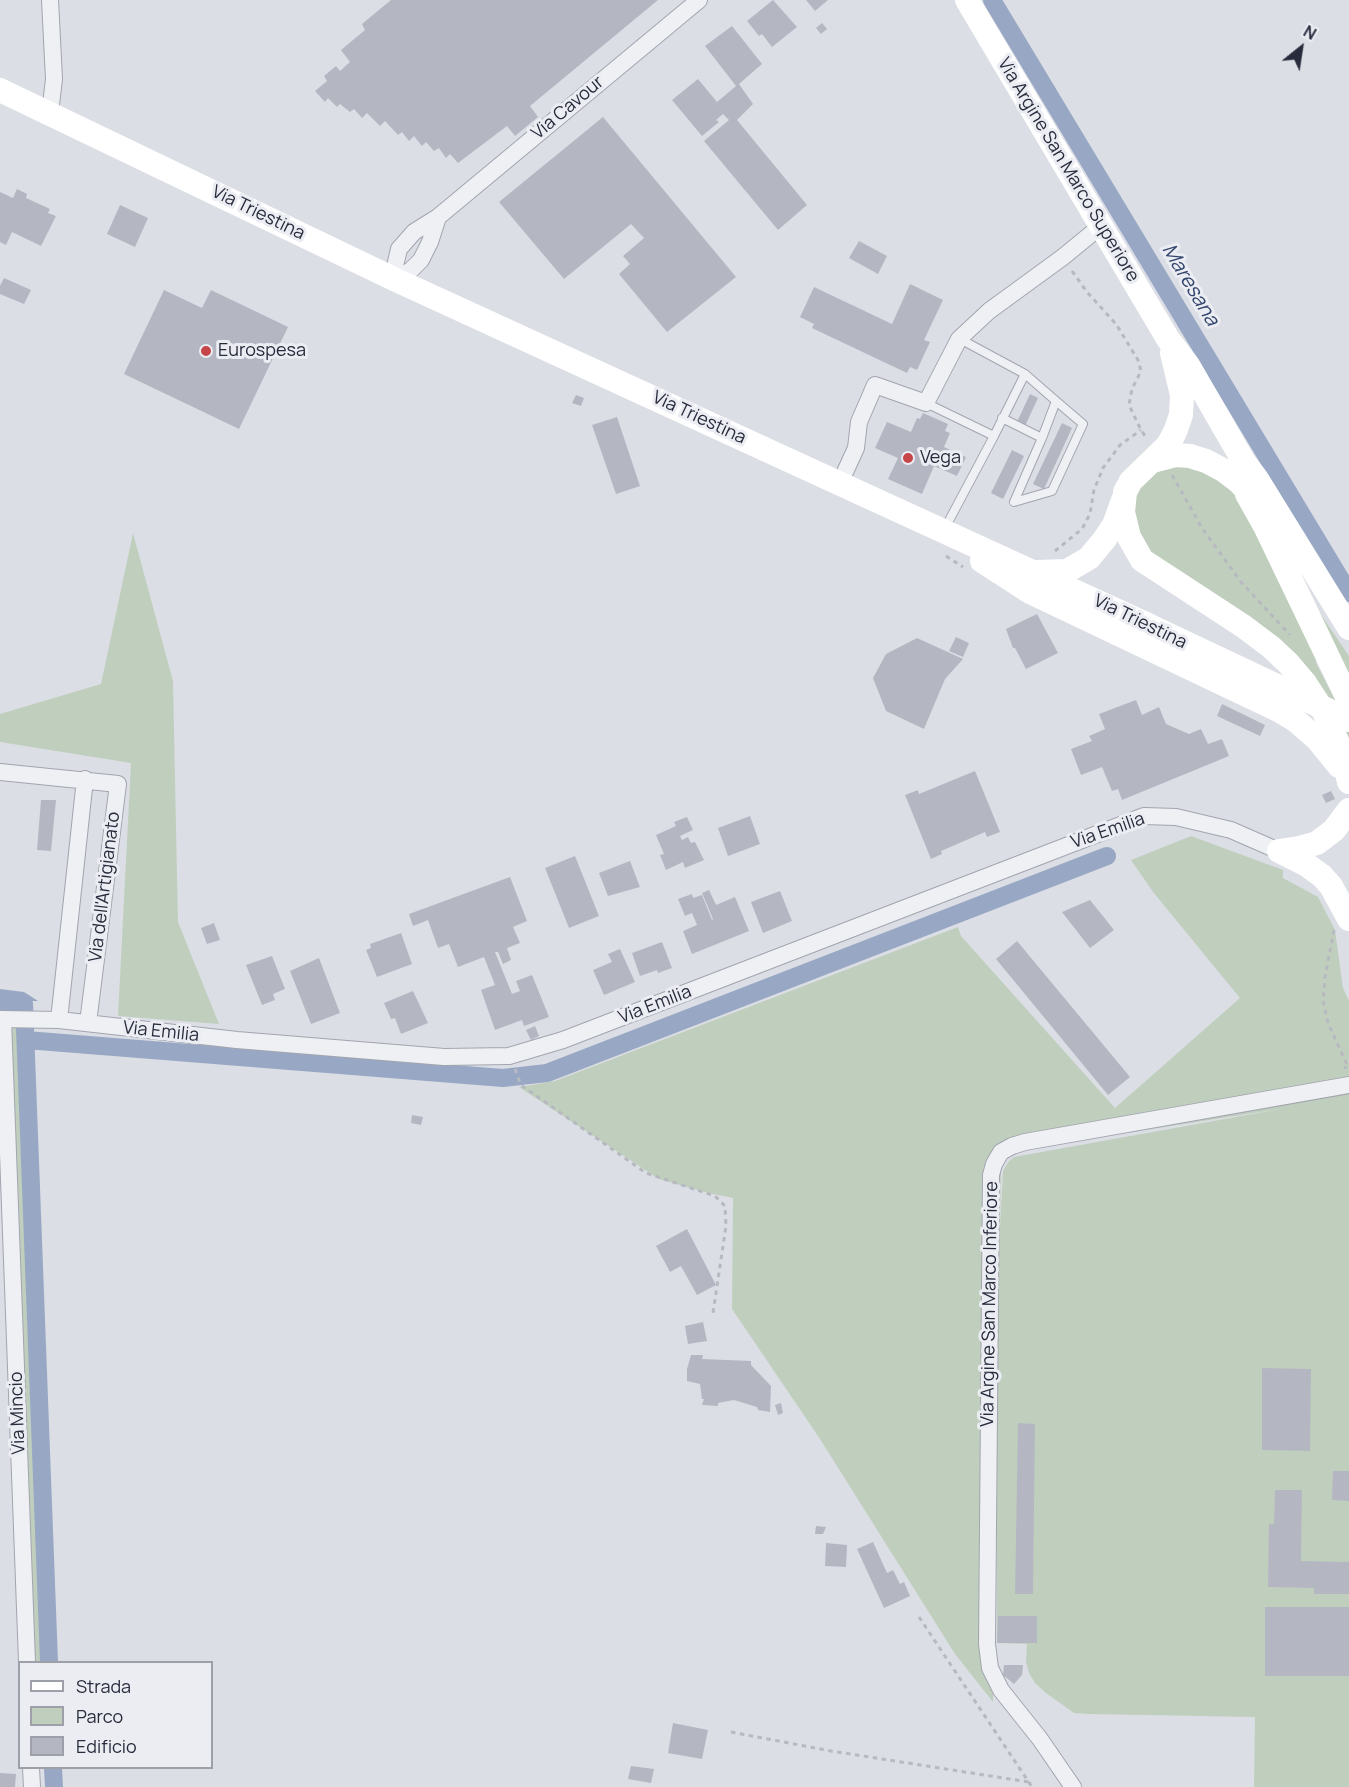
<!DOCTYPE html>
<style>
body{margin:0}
#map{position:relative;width:1349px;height:1787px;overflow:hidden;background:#dcdee5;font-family:Manrope,sans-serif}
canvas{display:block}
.legend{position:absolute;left:18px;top:1661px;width:195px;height:108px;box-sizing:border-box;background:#ebedf3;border:2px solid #9d9fa9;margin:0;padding:8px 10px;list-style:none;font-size:18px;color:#272b3b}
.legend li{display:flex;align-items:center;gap:12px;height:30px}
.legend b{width:30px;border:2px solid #9d9fa9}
.north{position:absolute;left:1271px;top:18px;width:60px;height:60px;-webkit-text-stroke:4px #ebedf3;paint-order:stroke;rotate:30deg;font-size:16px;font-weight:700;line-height:24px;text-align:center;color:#272b3b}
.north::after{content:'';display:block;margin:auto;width:21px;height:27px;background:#272b3b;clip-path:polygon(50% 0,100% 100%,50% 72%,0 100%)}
</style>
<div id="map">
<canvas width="1349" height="1787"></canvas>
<ul class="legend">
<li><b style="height:8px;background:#fff"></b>Strada</li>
<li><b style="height:16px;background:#c0cfbd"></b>Parco</li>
<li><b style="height:16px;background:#b4b7c2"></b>Edificio</li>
</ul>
<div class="north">N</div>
</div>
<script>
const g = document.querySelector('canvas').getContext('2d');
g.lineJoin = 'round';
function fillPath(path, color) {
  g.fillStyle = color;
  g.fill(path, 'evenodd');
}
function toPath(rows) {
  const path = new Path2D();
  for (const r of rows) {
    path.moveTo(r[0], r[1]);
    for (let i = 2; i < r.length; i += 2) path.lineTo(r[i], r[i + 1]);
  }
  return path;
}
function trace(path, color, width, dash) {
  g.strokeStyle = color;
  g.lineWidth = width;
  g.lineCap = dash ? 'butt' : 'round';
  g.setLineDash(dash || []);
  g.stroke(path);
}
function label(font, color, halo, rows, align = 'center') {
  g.font = font + ' Manrope,sans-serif';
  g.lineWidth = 6;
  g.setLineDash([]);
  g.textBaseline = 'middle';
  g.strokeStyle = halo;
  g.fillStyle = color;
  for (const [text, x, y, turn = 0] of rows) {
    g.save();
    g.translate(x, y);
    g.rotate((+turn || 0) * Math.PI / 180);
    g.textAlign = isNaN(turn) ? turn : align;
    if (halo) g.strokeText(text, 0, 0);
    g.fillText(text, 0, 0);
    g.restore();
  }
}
fillPath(toPath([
 [1171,463,1195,464,1228,485,1241,502,1316,655,1316,663,1349,726,1349,743,1326,697,1161,567,1132,526,1134,497,1146,479],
 [133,533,173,681,178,922,219,1024,118,1016,131,763,0,742,0,714,101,684],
 [1309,597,1349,656,1349,676],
 [1191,836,1283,870,1283,878,1318,897,1335,930,1343,988,1349,1001,1349,1787,1254,1787,1255,1717,1088,1714,1074,1713,1046,1693,1035,1683,1029,1673,1026,1662,1027,1644,997,1643,997,1508,993,1702,955,1654,820,1439,732,1309,733,1198,708,1193,659,1179,519,1087,555,1081,958,927,961,936,1115,1108,1240,998,1153,892,1131,860],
 [1280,1109,1014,1157,1009,1161,1003,1171,1000,1228,1001,1167,1011,1151],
 [14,1019,20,1019,44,1662,33,1662,11,1041]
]), '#c0cfbd');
fillPath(toPath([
 [0,989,24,992,38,1001,31,1001,32,1007,0,1003]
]), '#98a8c4');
trace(toPath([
 [992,0,1349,593],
 [0,1001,24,1003,49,1662],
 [26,1040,503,1078,547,1073,1107,856],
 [53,1768,54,1787]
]), '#98a8c4', 18);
fillPath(toPath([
 [391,0,658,0,530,106,538,117,515,136,507,126,458,163,450,154,446,158,439,148,434,151,426,142,422,146,414,136,409,141,402,132,398,135,385,121,380,126,367,113,362,118,354,109,350,112,340,104,337,107,328,98,325,102,315,91,327,81,324,76,336,66,340,71,350,62,341,50,365,30,362,24],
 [773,0,797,27,772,47,762,34,759,36,747,21],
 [806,0,828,0,815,11],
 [822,23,827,29,821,34,816,28],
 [732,26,762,64,739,84,753,104,737,120,807,205,778,230,704,141,729,120,723,114,716,120,719,122,702,136,672,100,698,79,717,102,736,86,705,46],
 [603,117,736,277,667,332,619,274,630,264,623,256,644,238,631,224,564,279,499,202],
 [17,189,27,194,26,198,50,209,48,213,56,216,41,246,12,232,6,245,0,242,0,192,13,198],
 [120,205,148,218,135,247,107,234],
 [859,241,887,256,878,274,849,258],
 [4,278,31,290,24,304,0,294,0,286],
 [910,284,943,300,924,340,930,342,917,370,910,367,907,373,812,328,814,324,800,317,814,287,892,324],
 [164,290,202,308,211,290,288,327,239,429,124,374],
 [1030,394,1038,398,1025,426,1017,422],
 [576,395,584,398,581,406,572,403],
 [923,413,948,424,945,431,950,433,944,447,966,457,957,476,934,466,922,494,888,479,898,458,875,448,887,422,911,432,917,418,920,419],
 [617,417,640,486,616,494,592,425],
 [1062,423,1072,428,1044,489,1033,484],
 [1012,450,1024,456,1003,499,991,493],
 [1037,614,1058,653,1026,669,1015,648,1013,648,1006,629],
 [956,637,969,643,963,657,949,651],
 [917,638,963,659,945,679,924,729,886,711,873,678,886,654],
 [1136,700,1142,715,1159,707,1166,724,1189,734,1201,729,1208,744,1222,739,1229,756,1122,800,1118,789,1112,791,1102,767,1081,775,1071,749,1092,741,1089,736,1105,729,1099,714],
 [1222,704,1265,725,1260,736,1217,716],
 [975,771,1000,832,987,837,985,832,941,851,942,854,931,859,905,795,918,790,919,794],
 [1331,791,1335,799,1326,803,1322,795],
 [41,800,56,800,51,851,37,850],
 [750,816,760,844,728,856,718,828],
 [687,817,693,830,680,836,682,840,688,837,691,843,695,842,704,860,685,868,683,862,666,870,660,855,664,854,656,835,676,826,674,822],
 [575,856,599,916,569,928,545,868],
 [630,861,640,887,608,896,599,873],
 [510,877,527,921,513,927,520,943,507,948,511,960,503,964,498,952,495,952,512,994,520,991,516,981,532,975,549,1017,524,1026,522,1020,495,1030,481,990,495,985,484,957,458,967,449,944,438,948,428,920,413,926,409,914],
 [709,890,716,905,735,897,749,931,692,954,683,931,697,925,692,913,685,916,678,899,692,894,693,898,702,895,712,920,713,919,702,893],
 [780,891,792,921,763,933,751,902],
 [1090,900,1114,930,1090,948,1062,912],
 [214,923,220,940,207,944,201,928],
 [401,933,412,964,377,977,366,950,371,948,370,944],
 [1017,941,1130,1077,1108,1095,996,959],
 [662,942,672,968,658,973,657,970,640,976,632,953],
 [620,949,635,982,604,995,593,970,612,962,608,954],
 [272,956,285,989,273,994,275,1000,262,1005,246,965],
 [319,958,340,1013,311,1024,290,971],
 [413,991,428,1023,401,1034,395,1018,391,1019,384,1003],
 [535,1026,539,1036,531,1040,526,1030],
 [412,1115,423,1117,421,1125,411,1123],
 [687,1229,716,1285,697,1295,681,1266,670,1272,656,1246],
 [703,1322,707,1341,688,1344,685,1326],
 [691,1355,703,1355,702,1359,751,1361,751,1365,771,1386,770,1412,758,1410,757,1407,734,1400,718,1403,718,1406,702,1405,704,1399,702,1399,700,1384,687,1381,687,1369],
 [1262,1368,1311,1369,1310,1451,1262,1450],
 [781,1403,783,1413,778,1415,775,1405],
 [1018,1423,1035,1424,1033,1594,1015,1594],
 [1333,1471,1349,1471,1349,1501,1332,1500],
 [1275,1490,1302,1490,1301,1561,1349,1562,1349,1594,1314,1594,1314,1588,1268,1587,1269,1524,1274,1524],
 [816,1526,826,1527,823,1534,815,1534],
 [873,1542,887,1573,893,1570,900,1584,904,1582,910,1596,884,1608,857,1549],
 [826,1543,847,1545,846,1567,825,1566],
 [1265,1607,1349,1607,1349,1676,1265,1676],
 [998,1616,1037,1616,1037,1643,997,1643],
 [1004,1665,1023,1665,1022,1675,1014,1684,1003,1675],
 [673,1723,708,1730,702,1759,668,1753],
 [631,1766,654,1769,651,1783,628,1779],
 [0,1773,16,1774,15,1787,0,1787]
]), '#b4b7c2');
const lane = toPath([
 [960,339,1025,374,994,436],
 [926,403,994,436,944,530],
 [1002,418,1042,438,1056,401,1025,374],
 [1042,438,1014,502,1052,491,1083,424,1056,401]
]);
const street = toPath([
 [50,113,54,79,50,0],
 [438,217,430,242,421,260,411,270,396,280,395,266,399,249,414,232,438,217,699,0],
 [840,483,856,448,859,422,875,385,926,403,959,339,989,311,1063,257,1102,225],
 [0,772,118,784,88,1023],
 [0,1019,59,1020,237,1040,444,1057,509,1056,563,1040,1144,816,1176,817,1231,830,1279,851],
 [3,1019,27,1662],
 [59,1020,85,779],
 [31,1768,32,1787],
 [1073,1787,1040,1739,1001,1690,990,1668,987,1644,991,1175,994,1164,1001,1152,1012,1146,1025,1142,1349,1085]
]);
trace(lane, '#a2a5af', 10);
trace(street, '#a2a5af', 18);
trace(toPath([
 [1072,271,1087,292,1116,324,1138,360,1141,371,1132,389,1129,405,1141,430,1147,439],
 [1172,475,1202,528,1241,582,1290,635],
 [1055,551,1082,529,1090,514,1094,490,1103,468,1120,445,1141,430],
 [946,556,963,567],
 [1334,930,1325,977,1323,1001,1328,1023,1348,1067,1344,1068],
 [515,1069,521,1085,646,1173,715,1196,725,1206,726,1226,713,1313],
 [919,1617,1032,1787],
 [731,1732,831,1751,1029,1782]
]), '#b6b9c0', 3, [4.5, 4.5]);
trace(lane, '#eef0f4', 8);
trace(street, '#eef0f4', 16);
trace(toPath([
 [967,0,1168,339,1188,365,1244,462,1257,479,1349,628],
 [0,90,396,280,1148,625],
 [1172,353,1182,395,1181,415,1175,432,1168,445,1131,481,1125,492,1123,512,1129,537,1142,560,1243,626,1271,647,1288,663,1305,683,1324,712,1342,752,1349,782],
 [1153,461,1176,455,1190,456,1206,461,1223,470,1239,482,1259,504],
 [1247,494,1265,526,1349,701],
 [982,561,1030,592,1280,711,1295,720,1317,739,1339,766],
 [1037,572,1067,571,1089,558,1104,540,1114,525,1123,500],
 [1279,851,1307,865,1322,876,1331,886,1349,919],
 [1279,851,1299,848,1317,843,1334,830,1349,810]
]), '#fff', 24);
trace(toPath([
 [1148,625,1349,720]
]), '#fff', 24);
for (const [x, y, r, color] of [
 [206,351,6,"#c64548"],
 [908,458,6,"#c64548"]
]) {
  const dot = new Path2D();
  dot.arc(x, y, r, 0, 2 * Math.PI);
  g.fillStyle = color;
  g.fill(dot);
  trace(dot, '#ebedf3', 2);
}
label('18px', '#272b3b', '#ebedf3', [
 ["Via Cavour",568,108,-40],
 ["Via Argine San Marco Superiore",1068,170,59],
 ["Via Triestina",258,213,26],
 ["Via Triestina",699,418,25],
 ["Via Triestina",1140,622,26],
 ["Via Emilia",1108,831,-19],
 ["Via dell'Artigianato",105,887,-83],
 ["Via Emilia",655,1005,-21],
 ["Via Emilia",161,1032,6],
 ["Via Argine San Marco Inferiore",990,1304,-89],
 ["Via Mincio",18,1413,-92]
]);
label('18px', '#272b3b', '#ebedf3', [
 ["Eurospesa",218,351],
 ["Vega",920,458]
], 'left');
label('italic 20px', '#33456c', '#ebedf3', [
 ["Maresana",1190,285,59]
]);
</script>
